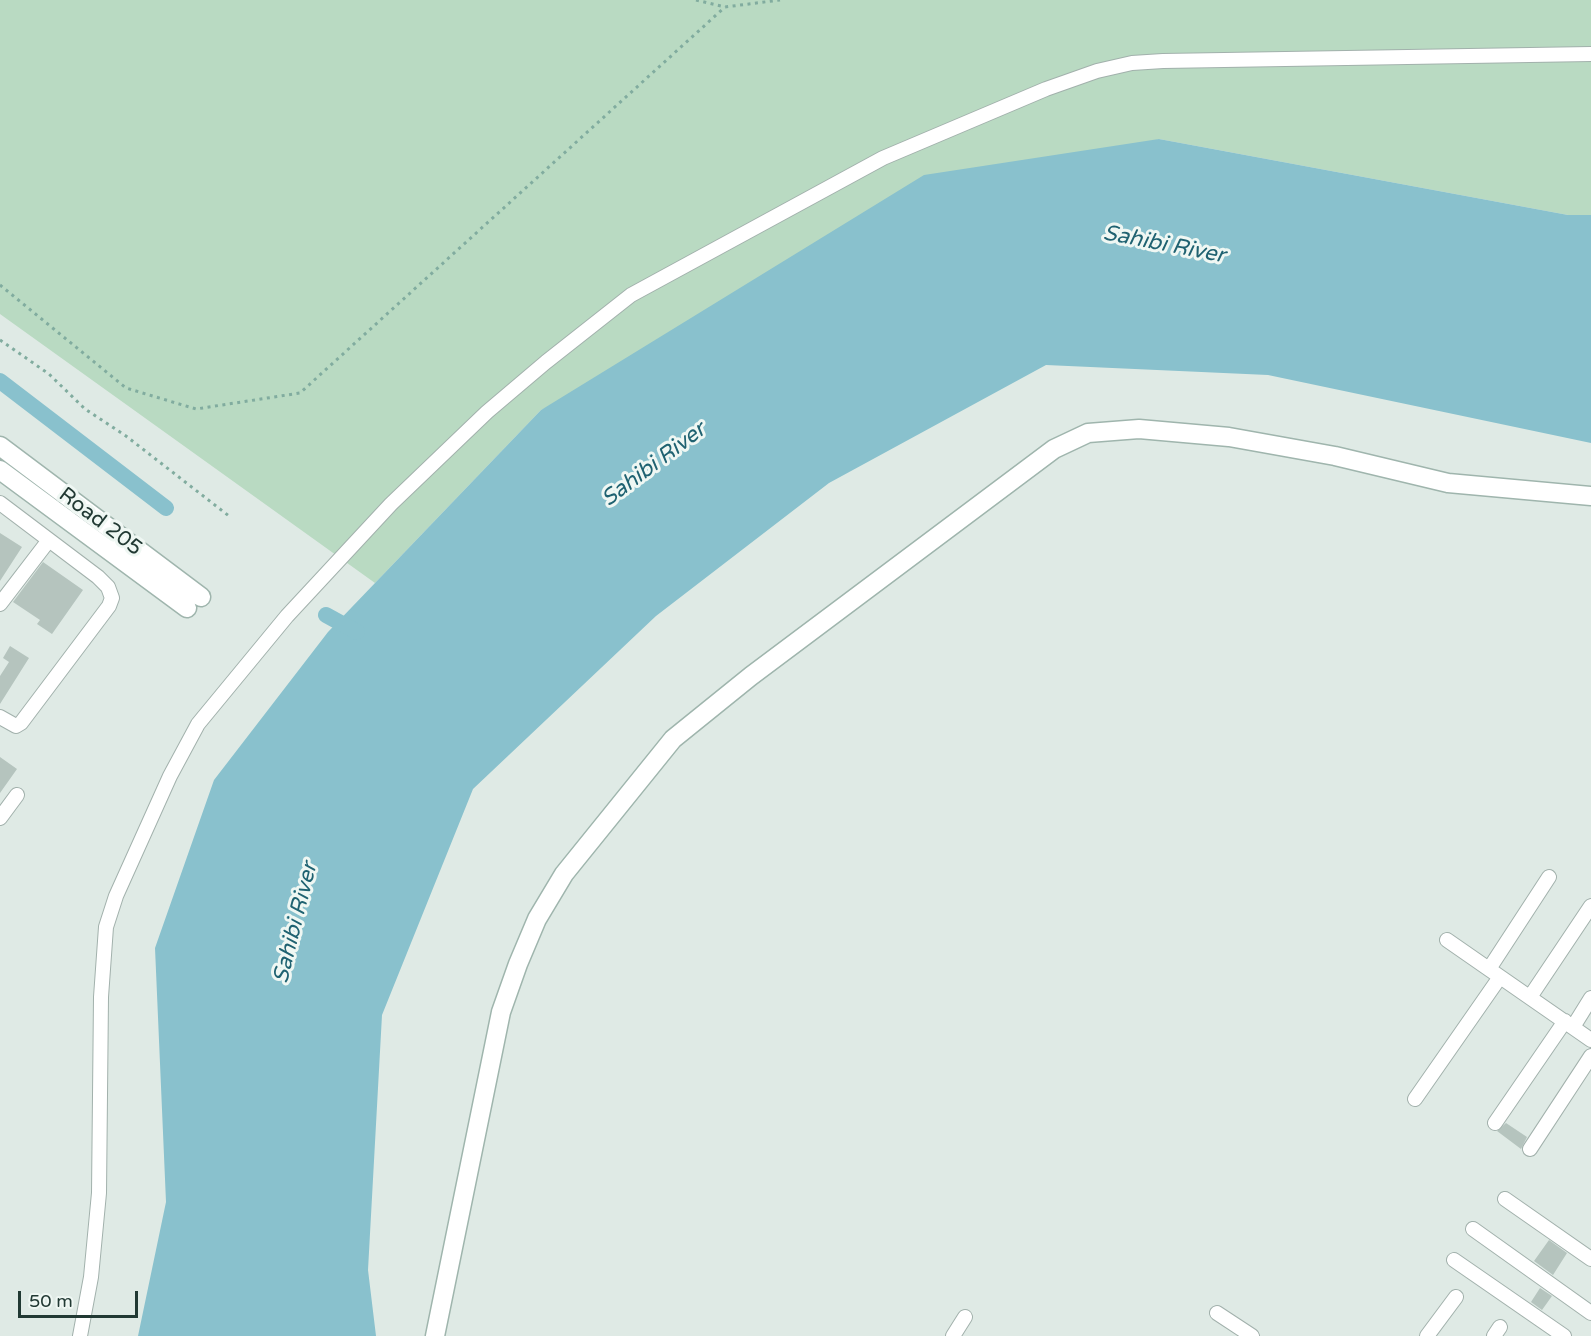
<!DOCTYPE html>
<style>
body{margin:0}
#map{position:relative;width:1591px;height:1336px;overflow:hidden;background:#dfeae5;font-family:"Varela Round",sans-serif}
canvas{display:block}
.scale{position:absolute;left:18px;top:1291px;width:120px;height:27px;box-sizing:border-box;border:3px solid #213933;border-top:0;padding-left:8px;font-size:18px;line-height:21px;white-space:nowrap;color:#213933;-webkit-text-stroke:4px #eff7f3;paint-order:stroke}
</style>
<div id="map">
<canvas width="1591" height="1336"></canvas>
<div class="scale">50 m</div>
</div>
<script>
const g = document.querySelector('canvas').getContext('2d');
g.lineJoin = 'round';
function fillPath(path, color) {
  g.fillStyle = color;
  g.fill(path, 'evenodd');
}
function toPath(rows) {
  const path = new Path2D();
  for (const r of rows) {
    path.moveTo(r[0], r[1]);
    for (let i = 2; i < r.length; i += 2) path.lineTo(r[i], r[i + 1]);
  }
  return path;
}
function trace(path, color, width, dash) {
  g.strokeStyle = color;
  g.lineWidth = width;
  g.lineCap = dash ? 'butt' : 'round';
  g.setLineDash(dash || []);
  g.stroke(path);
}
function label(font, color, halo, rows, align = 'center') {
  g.font = font + ' "Varela Round",sans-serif';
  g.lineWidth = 6;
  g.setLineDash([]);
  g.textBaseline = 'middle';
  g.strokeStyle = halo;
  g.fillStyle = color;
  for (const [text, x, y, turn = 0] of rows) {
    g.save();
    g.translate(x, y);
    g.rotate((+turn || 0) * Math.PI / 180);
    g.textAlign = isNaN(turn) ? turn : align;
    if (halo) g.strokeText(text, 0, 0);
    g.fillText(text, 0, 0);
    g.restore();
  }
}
fillPath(toPath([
 [0,0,1591,0,1591,215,1568,215,1159,139,541,410,375,583,0,314]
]), '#b9dac2');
fillPath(toPath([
 [1159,139,1568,215,1591,215,1591,443,1268,375,1046,365,829,483,656,616,473,789,382,1015,368,1270,376,1336,138,1336,166,1202,155,948,214,780,328,632,541,410,924,175]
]), '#89c1cd');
trace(toPath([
 [0,381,166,508],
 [326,615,357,632]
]), '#89c1cd', 16);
fillPath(toPath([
 [0,533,22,547,0,581],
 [43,562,83,590,52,634,37,624,40,620,13,602],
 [10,646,29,658,0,704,0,676,9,662,3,658],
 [0,757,17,769,0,793],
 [1506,1123,1527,1137,1521,1149,1497,1131],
 [1549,1240,1567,1253,1553,1275,1534,1261],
 [1540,1288,1552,1296,1542,1310,1531,1302]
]), '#b5c4be');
const street = toPath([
 [0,503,98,577,108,587,112,598,109,606,21,723,16,726,0,717],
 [0,604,49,540],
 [0,818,17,795],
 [1447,940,1591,1040],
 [1489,969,1549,877],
 [1530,997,1591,906],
 [1573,1027,1591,998],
 [1415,1099,1500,977],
 [1495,1123,1565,1021],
 [1530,1149,1591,1056],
 [1505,1199,1591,1259],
 [1473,1229,1591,1313],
 [1454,1260,1564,1336],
 [1217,1313,1252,1336],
 [80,1336,91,1277,99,1193,101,997,106,927,116,896,170,776,198,724,287,616,391,504,487,412,546,362,631,295,883,158,1046,89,1097,71,1132,63,1163,61,1591,54],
 [953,1336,965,1317],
 [1427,1336,1456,1297],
 [1494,1336,1500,1327]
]);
const secondary = toPath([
 [0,446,201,597],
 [0,470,187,608],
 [435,1336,501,1012,518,964,537,919,564,874,673,739,751,676,1054,449,1088,433,1139,429,1229,437,1335,456,1448,483,1591,496]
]);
trace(street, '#a2b1ac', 16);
trace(secondary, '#9fb5ad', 21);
trace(toPath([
 [696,0,725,7,780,0],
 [0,285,126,388,196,409,300,393,725,7],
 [0,340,49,374,85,409,126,436,229,516]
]), '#81ac9f', 3, [3, 4.5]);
trace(street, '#fff', 14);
trace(secondary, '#fff', 18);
label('21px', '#213933', '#eff7f3', [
 ["Road 205",100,522,37]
]);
label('italic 22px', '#1f6271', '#eff7f3', [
 ["Sahibi River",1164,245,11],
 ["Sahibi River",654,465,-37],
 ["Sahibi River",296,923,-76]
]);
</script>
